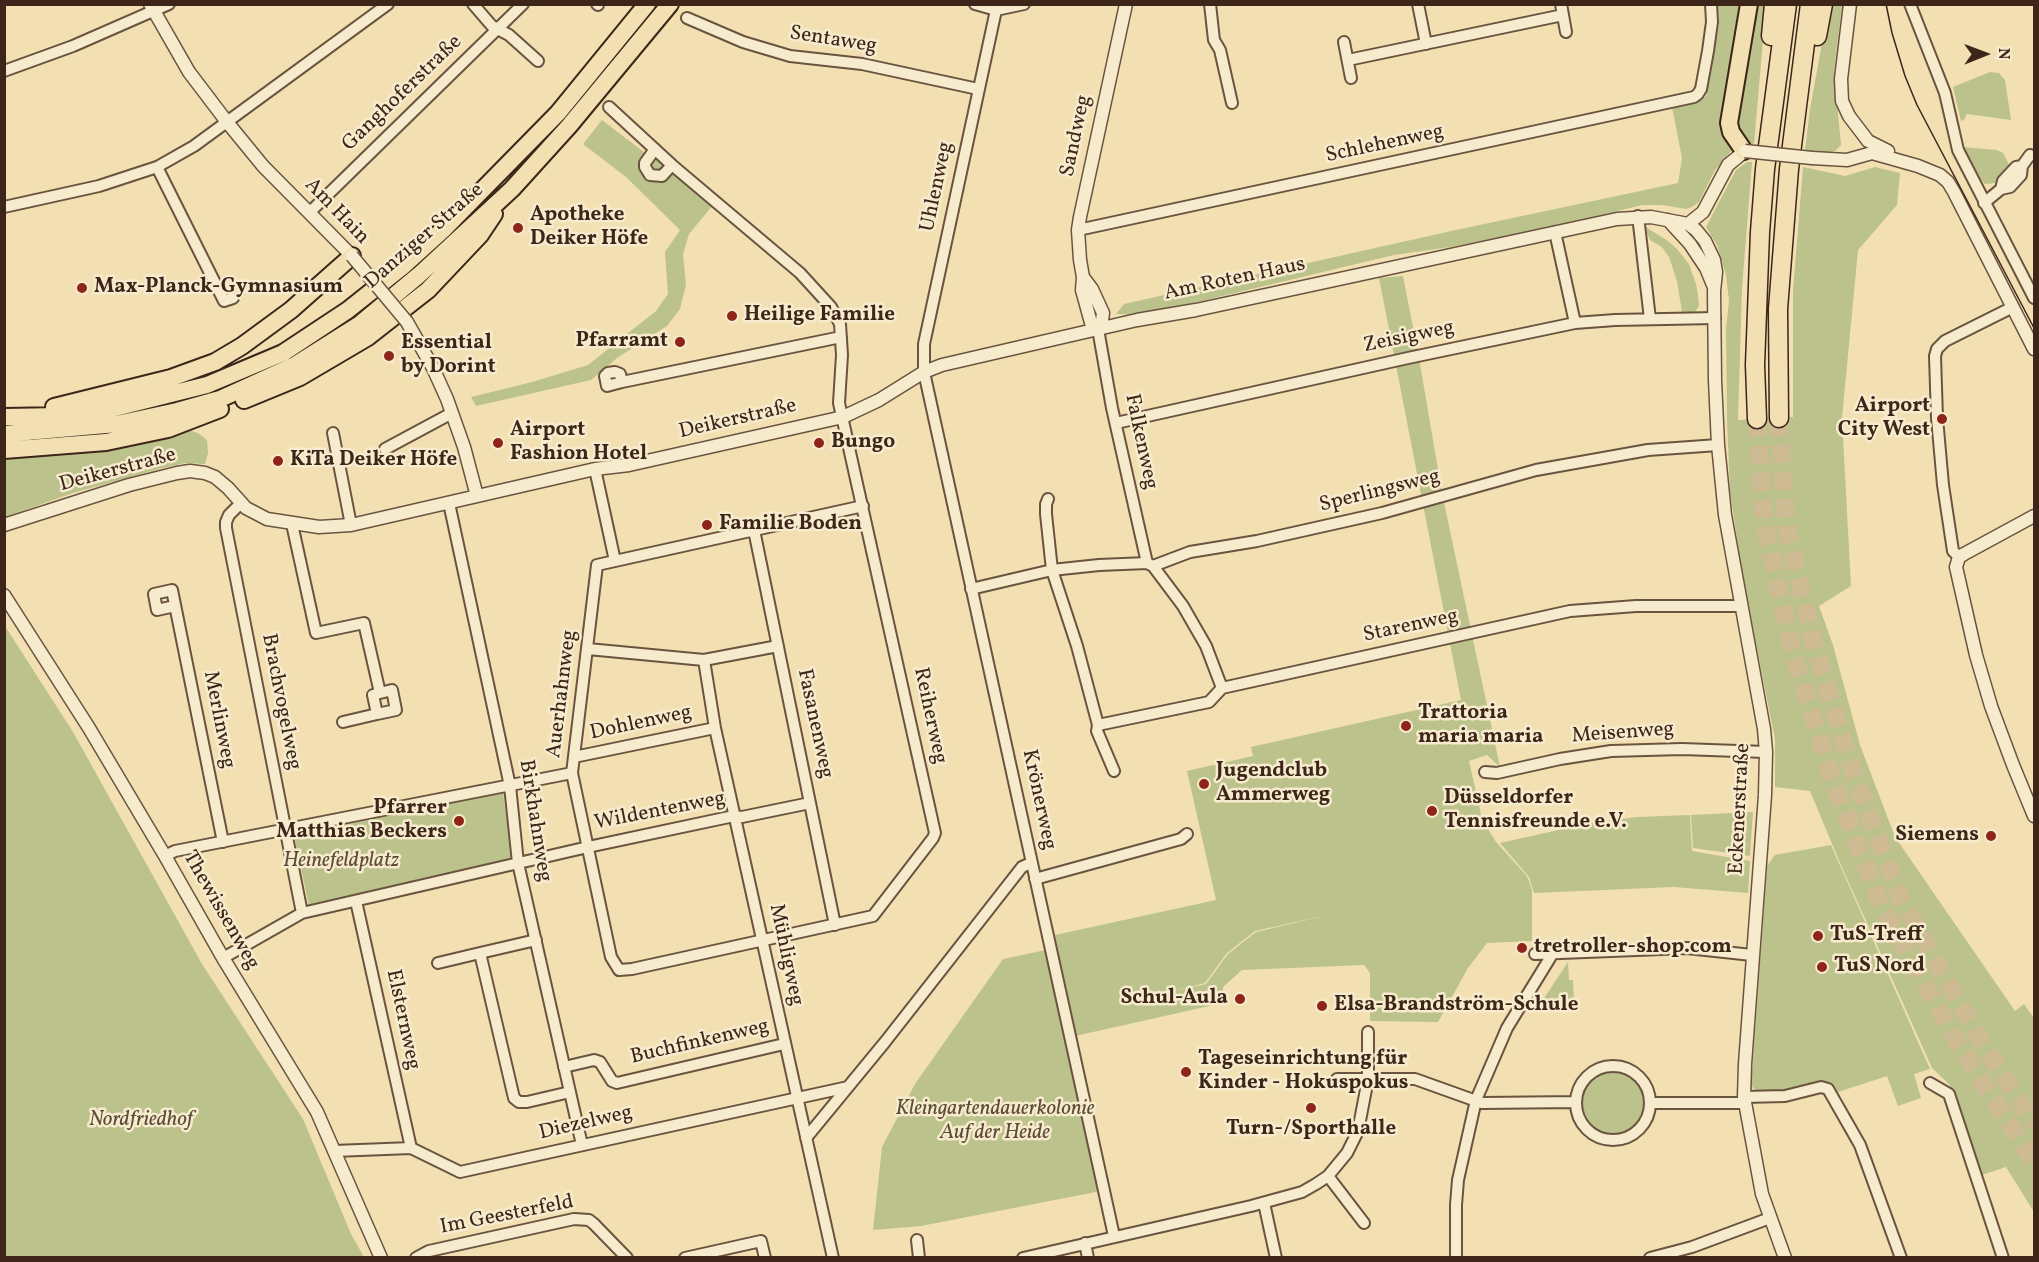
<!DOCTYPE html>
<meta charset="utf-8">
<style>
body{margin:0}
#map{position:relative;width:2039px;height:1262px;overflow:hidden;background:#f2e0b3;font-family:Vollkorn,serif}
canvas{display:block}
.frame{position:absolute;inset:0;border:6px solid #3d2519;pointer-events:none}
.north{position:absolute;left:1955px;top:24px;width:60px;height:60px;-webkit-text-stroke:4px #f7ebce;paint-order:stroke;rotate:89deg;font-size:16px;font-weight:700;line-height:24px;text-align:center;color:#3d2519}
.north::after{content:'';display:block;margin:auto;width:21px;height:27px;background:#3d2519;clip-path:polygon(50% 0,100% 100%,50% 72%,0 100%)}
</style>
<div id="map">
<canvas width="2039" height="1262"></canvas>
<div class="frame"></div>
<div class="north">N</div>
</div>
<script>
const g = document.querySelector('canvas').getContext('2d');
g.lineJoin = 'round';
function fillPath(path, color) {
  g.fillStyle = color;
  g.fill(path, 'evenodd');
}
function toPath(rows) {
  const path = new Path2D();
  for (const r of rows) {
    if (r.length === 3) {
      path.moveTo(r[0] + r[2], r[1]);
      path.arc(r[0], r[1], r[2], 0, 2 * Math.PI);
      continue;
    }
    path.moveTo(r[0], r[1]);
    for (let i = 2; i < r.length; i += 2) path.lineTo(r[i], r[i + 1]);
  }
  return path;
}
function trace(path, color, width, dash) {
  g.strokeStyle = color;
  g.lineWidth = width;
  g.lineCap = dash ? 'butt' : 'round';
  g.setLineDash(dash || []);
  g.stroke(path);
}
function label(font, color, halo, rows, align = 'center') {
  g.font = font + ' Vollkorn,serif';
  g.lineWidth = 5;
  g.setLineDash([]);
  g.textBaseline = 'middle';
  g.strokeStyle = halo;
  g.fillStyle = color;
  for (const [text, x, y, turn = 0] of rows) {
    g.save();
    g.translate(x, y);
    g.rotate((+turn || 0) * Math.PI / 180);
    g.textAlign = isNaN(turn) ? turn : align;
    if (halo) g.strokeText(text, 0, 0);
    g.fillText(text, 0, 0);
    g.restore();
  }
}
fillPath(toPath([
 [1718,5,1766,5,1754,144,1743,143,1735,147,1715,170,1699,202,1692,207,1686,209,1662,205,1642,205,1550,228,1450,247,1394,255,1143,315,1116,314,1124,304,1456,230,1678,183,1682,158,1672,107,1696,102,1702,100,1706,96,1719,24],
 [1829,5,1842,5,1834,71,1841,145,1835,151,1829,152,1805,150,1810,109],
 [1990,72,1999,73,2005,80,2011,120,1967,114,1964,120,1961,121,1953,87],
 [602,120,645,153,648,151,713,205,689,234,683,254,686,285,680,309,667,326,617,358,591,380,476,406,471,397,532,382,588,365,656,311,668,294,665,252,680,230,626,177,583,144],
 [1962,147,1997,150,2003,153,2009,164,2004,176,1996,183,1985,184,1976,175],
 [1747,162,1752,162,1742,289,1738,420,1793,417,1793,291,1803,167,1845,176,1875,167,1900,173,1897,205,1858,250,1842,418,1851,586,1819,606,1833,645,1860,745,1895,837,2015,1011,2024,1004,2034,1018,2034,1212,2006,1167,1982,1175,1950,1085,1932,1068,1840,863,1810,791,1775,787,1775,739,1742,574,1730,491,1727,421,1726,329,1729,301,1726,275,1717,245,1706,227,1736,170],
 [1644,226,1668,241,1677,249,1689,264,1696,284,1698,295,1699,306,1695,312,1682,312,1677,281,1669,257,1662,247,1650,240],
 [1403,276,1419,358,1442,493,1500,767,1487,755,1469,761,1481,814,1486,826,1496,842,1526,875,1529,881,1532,890,1532,941,1487,943,1468,968,1438,1022,1370,1021,1370,973,1364,965,1242,970,1223,987,1223,1003,1075,1036,1055,935,1216,900,1187,771,1253,756,1251,747,1461,700,1379,278],
 [1332,914,1256,932,1228,954,1206,984,1173,991,1205,983,1227,953,1255,931],
 [191,431,198,433,207,440,208,453,205,464,185,463,159,469,73,493,5,517,4,453],
 [5,626,73,732,202,964,303,1119,351,1234,364,1257,5,1257],
 [503,793,512,861,309,906,294,835],
 [1753,812,1750,856,1693,848,1691,815],
 [1690,815,1692,851,1750,861,1748,893,1674,887,1534,893,1529,877,1500,843,1590,823,1637,817],
 [1831,845,1930,1069,1914,1074,1921,1098,1898,1106,1887,1076,1838,1092,1822,1084,1797,1090,1759,1092,1751,1086,1767,866,1775,855],
 [1046,950,1101,1191,921,1226,873,1230,882,1147,915,1084,1003,959],
 [1568,962,1569,980,1573,980,1574,1002,1541,1003],
 [1614,1102,33]
]), '#bcc28b');
trace(toPath([
 [1779,418,1787,529,1815,647,1854,776,1901,899,1975,1031,2034,1124],
 [1757,419,1765,527,1793,654,1833,782,1881,905,1957,1042,2034,1163]
]), '#cebb94', 18, [18, 9]);
const minor = toPath([
 [473,4,492,26,509,35,538,61],
 [597,4,598,5],
 [975,4,996,10,1024,4],
 [1210,4,1214,40,1220,50,1232,103],
 [1418,4,1426,44],
 [1561,4,1566,32],
 [1910,4,1945,93,1958,150,2034,298],
 [996,10,924,344,924,372,1114,1236],
 [687,18,743,42,790,56,862,64,978,89],
 [1344,42,1351,78],
 [1348,60,1563,15],
 [4,71,73,46,169,4],
 [655,149,645,163,645,167,650,175,662,176,672,165],
 [157,167,224,301,233,298],
 [2001,189,2003,181,2016,167,2022,166,2030,155],
 [1984,203,2001,189,2010,187,2021,175,2022,166],
 [4,207,99,186,157,167,194,146,388,4],
 [310,212,523,4],
 [1638,216,1650,319],
 [1078,230,1694,97,1698,94,1701,89,1708,51,1712,22,1711,4],
 [1555,232,1575,323],
 [1098,329,1112,408,1147,563],
 [622,382,607,386,605,376,608,373,615,372,620,374,622,382,841,337],
 [1116,423,1408,358,1575,323,1615,320,1715,318],
 [333,433,351,525],
 [385,449,452,413],
 [595,469,615,561,597,565,572,773,611,957,619,970,632,969,873,916,933,838,935,833,839,403,842,355,840,324,831,307,800,273,672,165,609,107],
 [1048,499,1046,504,1046,514,1052,570,1077,646,1098,725,1097,731,1114,771],
 [241,503,229,515,226,522,226,528,302,913],
 [449,503,510,786,518,863,582,1145],
 [292,524,316,633,364,623,380,693,373,695,377,714,343,722],
 [754,530,835,925],
 [1959,557,1953,551,1943,485,1937,418,1935,356,1937,349,1945,341,2013,307],
 [615,561,863,506],
 [1153,566,1190,552,1257,541,1382,513,1536,470,1648,450,1718,445],
 [971,589,1052,570,1099,565,1147,563,1153,566,1183,606,1206,646,1222,688],
 [175,606,157,610,154,594,172,590,223,842],
 [588,649,704,660,778,646],
 [704,660,715,728,833,1258],
 [377,714,396,710,392,690,380,693],
 [1098,725,1209,702,1222,688,1570,611,1636,606,1741,606],
 [574,757,715,728],
 [1485,772,1497,773,1560,759,1611,751,1682,749,1766,752],
 [165,856,175,851,572,773],
 [1035,879,1181,839,1187,834],
 [356,901,411,1148],
 [536,940,480,953,514,1098,519,1102,527,1102,570,1092],
 [1535,954,1687,948,1752,955],
 [223,958,302,913,588,847,734,816,742,817,810,803],
 [438,963,480,953],
 [1613,1103,37],
 [564,1067,594,1060,600,1062,612,1081,617,1083,784,1044],
 [1337,1079,1415,1079,1482,1103,1576,1102],
 [1930,1083,1949,1094,2003,1258],
 [1744,1097,1785,1096,1821,1087,1828,1089,1860,1145,1901,1258],
 [1650,1103,1745,1103],
 [806,1138,885,1042,1022,867,1031,863],
 [334,1151,411,1148,460,1172,848,1087],
 [1328,1176,1364,1223],
 [1264,1203,1276,1258],
 [917,1240,919,1258],
 [1085,1243,1088,1258],
 [416,1258,429,1251,574,1219,589,1220,594,1224,627,1258],
 [685,1258,761,1241,765,1258],
 [1023,1258,1251,1206,1302,1192,1316,1184,1328,1176,1347,1153,1358,1131,1368,1079,1368,1032],
 [1456,1258,1456,1205,1458,1180,1476,1100,1507,1028,1553,953],
 [1650,1258,1692,1247,1770,1218]
]);
const tertiary = toPath([
 [150,4,189,72,227,122,263,166,352,256],
 [1850,4,1841,79,1842,101,1849,116,1868,141,1888,151],
 [1812,158,1847,160,1872,153,1918,166,1940,175,1948,182,1954,192,2034,349],
 [1668,220,1690,244,1706,268,1713,285],
 [1688,224,1703,212,1728,165,1745,151],
 [1083,277,1092,289,1103,313,1101,328],
 [407,322,433,368,447,399,464,447,477,496],
 [1093,330,1082,290,1083,277,1080,260,1078,230,1080,217,1126,4],
 [2034,516,1964,554,1959,557,1956,567,1976,655,1991,706,2013,765,2034,816],
 [4,525,129,485,177,473,190,471,205,473,215,477,228,488,246,508,267,519,319,527,351,525,595,469,629,465,843,417,879,400,924,372,942,365,1137,320,1196,310,1617,219,1651,217,1688,224,1696,230,1705,241,1714,260,1716,272,1714,291,1715,380,1718,445,1725,515,1764,729,1766,752,1765,795,1745,1064,1744,1097,1762,1194,1785,1258],
 [4,595,89,728,165,856,223,958,317,1112,381,1258]
]);
const primary = toPath([
 [1744,151,1731,132,1729,123,1749,4]
]);
const trunk = toPath([
 [244,400,300,377,368,337,428,290,480,235,494,214],
 [54,407,171,378,215,362,242,346,291,310,352,256],
 [4,417,60,416,115,408,207,385,283,353,348,310,402,267,445,228,558,113,647,4],
 [4,434,117,424,177,411,220,399,295,365,360,324,419,275,512,189,569,126,670,4],
 [4,450,106,442,168,429,220,409]
]);
const motorway = toPath([
 [1771,36,1774,4],
 [1817,36,1823,4],
 [1779,418,1778,309,1789,169,1810,4],
 [1757,419,1755,365,1760,232,1765,169,1787,4]
]);
trace(minor, '#6a5440', 14);
trace(tertiary, '#6a5440', 15);
trace(primary, '#3d2519', 20);
trace(trunk, '#3d2519', 20);
trace(motorway, '#3d2519', 21);
trace(minor, '#f7ebce', 10);
trace(tertiary, '#f7ebce', 12);
trace(primary, '#f2e0b3', 16);
trace(trunk, '#f2e0b3', 16);
trace(motorway, '#f2e0b3', 18);
trace(toPath([
 [1886,4,1892,33,1905,76,1917,105,2034,328]
]), '#3d2519', 1.5);
const tertiaryBridge = toPath([
 [1745,151,1812,158],
 [352,256,407,322]
]);
trace(tertiaryBridge, '#6a5440', 15, []);
trace(tertiaryBridge, '#f7ebce', 12);
for (const [x, y, r, color] of [
 [518,228,6,"#8f2418"],
 [82,288,6,"#8f2418"],
 [732,316,6,"#8f2418"],
 [680,342,6,"#8f2418"],
 [389,356,6,"#8f2418"],
 [1942,419,6,"#8f2418"],
 [498,443,6,"#8f2418"],
 [819,443,6,"#8f2418"],
 [278,461,6,"#8f2418"],
 [707,525,6,"#8f2418"],
 [1406,726,6,"#8f2418"],
 [1204,784,6,"#8f2418"],
 [1432,811,6,"#8f2418"],
 [459,821,6,"#8f2418"],
 [1991,836,6,"#8f2418"],
 [1818,936,6,"#8f2418"],
 [1522,948,6,"#8f2418"],
 [1822,967,6,"#8f2418"],
 [1240,999,6,"#8f2418"],
 [1322,1006,6,"#8f2418"],
 [1186,1072,6,"#8f2418"],
 [1311,1108,6,"#8f2418"]
]) {
  const dot = new Path2D();
  dot.arc(x, y, r, 0, 2 * Math.PI);
  g.fillStyle = color;
  g.fill(dot);
  trace(dot, '#f7ebce', 2);
}
label('21px', '#3d2519', '#f7ebce', [
 ["Sentaweg",833,41,9],
 ["Ganghoferstraße",403,94,-44],
 ["Sandweg",1077,136,-78],
 ["Schlehenweg",1385,145,-12],
 ["Uhlenweg",938,187,-78],
 ["Am Hain",336,212,46],
 ["Danziger Straße",425,237,-41],
 ["Am Roten Haus",1235,280,-12],
 ["Zeisigweg",1409,338,-12],
 ["Deikerstraße",738,420,-13],
 ["Falkenweg",1140,442,78],
 ["Deikerstraße",118,471,-15],
 ["Sperlingsweg",1380,492,-14],
 ["Starenweg",1411,627,-12],
 ["Auerhahnweg",563,694,-83],
 ["Brachvogelweg",280,702,79],
 ["Reiherweg",929,716,78],
 ["Merlinweg",218,720,79],
 ["Dohlenweg",641,724,-12],
 ["Fasanenweg",814,724,78],
 ["Meisenweg",1623,734,-4],
 ["Krönerweg",1038,800,78],
 ["Eckenerstraße",1741,809,-87],
 ["Wildentenweg",660,812,-11],
 ["Birkhahnweg",534,821,81],
 ["Thewissenweg",220,911,60],
 ["Mühligweg",785,955,78],
 ["Elsternweg",402,1020,78],
 ["Buchfinkenweg",700,1043,-13],
 ["Diezelweg",586,1124,-13],
 ["Im Geesterfeld",507,1216,-11]
]);
label('bold 21px', '#3d2519', '#f7ebce', [
 ["Apotheke",530,216],
 ["Deiker Höfe",530,240],
 ["Max-Planck-Gymnasium",94,288],
 ["Heilige Familie",744,316],
 ["Pfarramt",668,342,"right"],
 ["Essential",401,344],
 ["by Dorint",401,368],
 ["Airport",1930,407,"right"],
 ["City West",1930,431,"right"],
 ["Airport",510,431],
 ["Fashion Hotel",510,455],
 ["Bungo",831,443],
 ["KiTa Deiker Höfe",290,461],
 ["Familie Boden",719,525],
 ["Trattoria",1418,714],
 ["maria maria",1418,738],
 ["Jugendclub",1216,772],
 ["Ammerweg",1216,796],
 ["Düsseldorfer",1444,799],
 ["Tennisfreunde e.V.",1444,823],
 ["Pfarrer",447,809,"right"],
 ["Matthias Beckers",447,833,"right"],
 ["Siemens",1979,836,"right"],
 ["TuS-Treff",1830,936],
 ["tretroller-shop.com",1534,948],
 ["TuS Nord",1834,967],
 ["Schul-Aula",1228,999,"right"],
 ["Elsa-Brandström-Schule",1334,1006],
 ["Tageseinrichtung für",1198,1060],
 ["Kinder - Hokuspokus",1198,1084],
 ["Turn-/Sporthalle",1311,1130,"center"]
], 'left');
label('italic 21px', '#5d4c36', '#f7ebce', [
 ["Heinefeldplatz",341,862],
 ["Kleingartendauerkolonie",995,1110],
 ["Auf der Heide",995,1134],
 ["Nordfriedhof",141,1121]
]);
</script>
